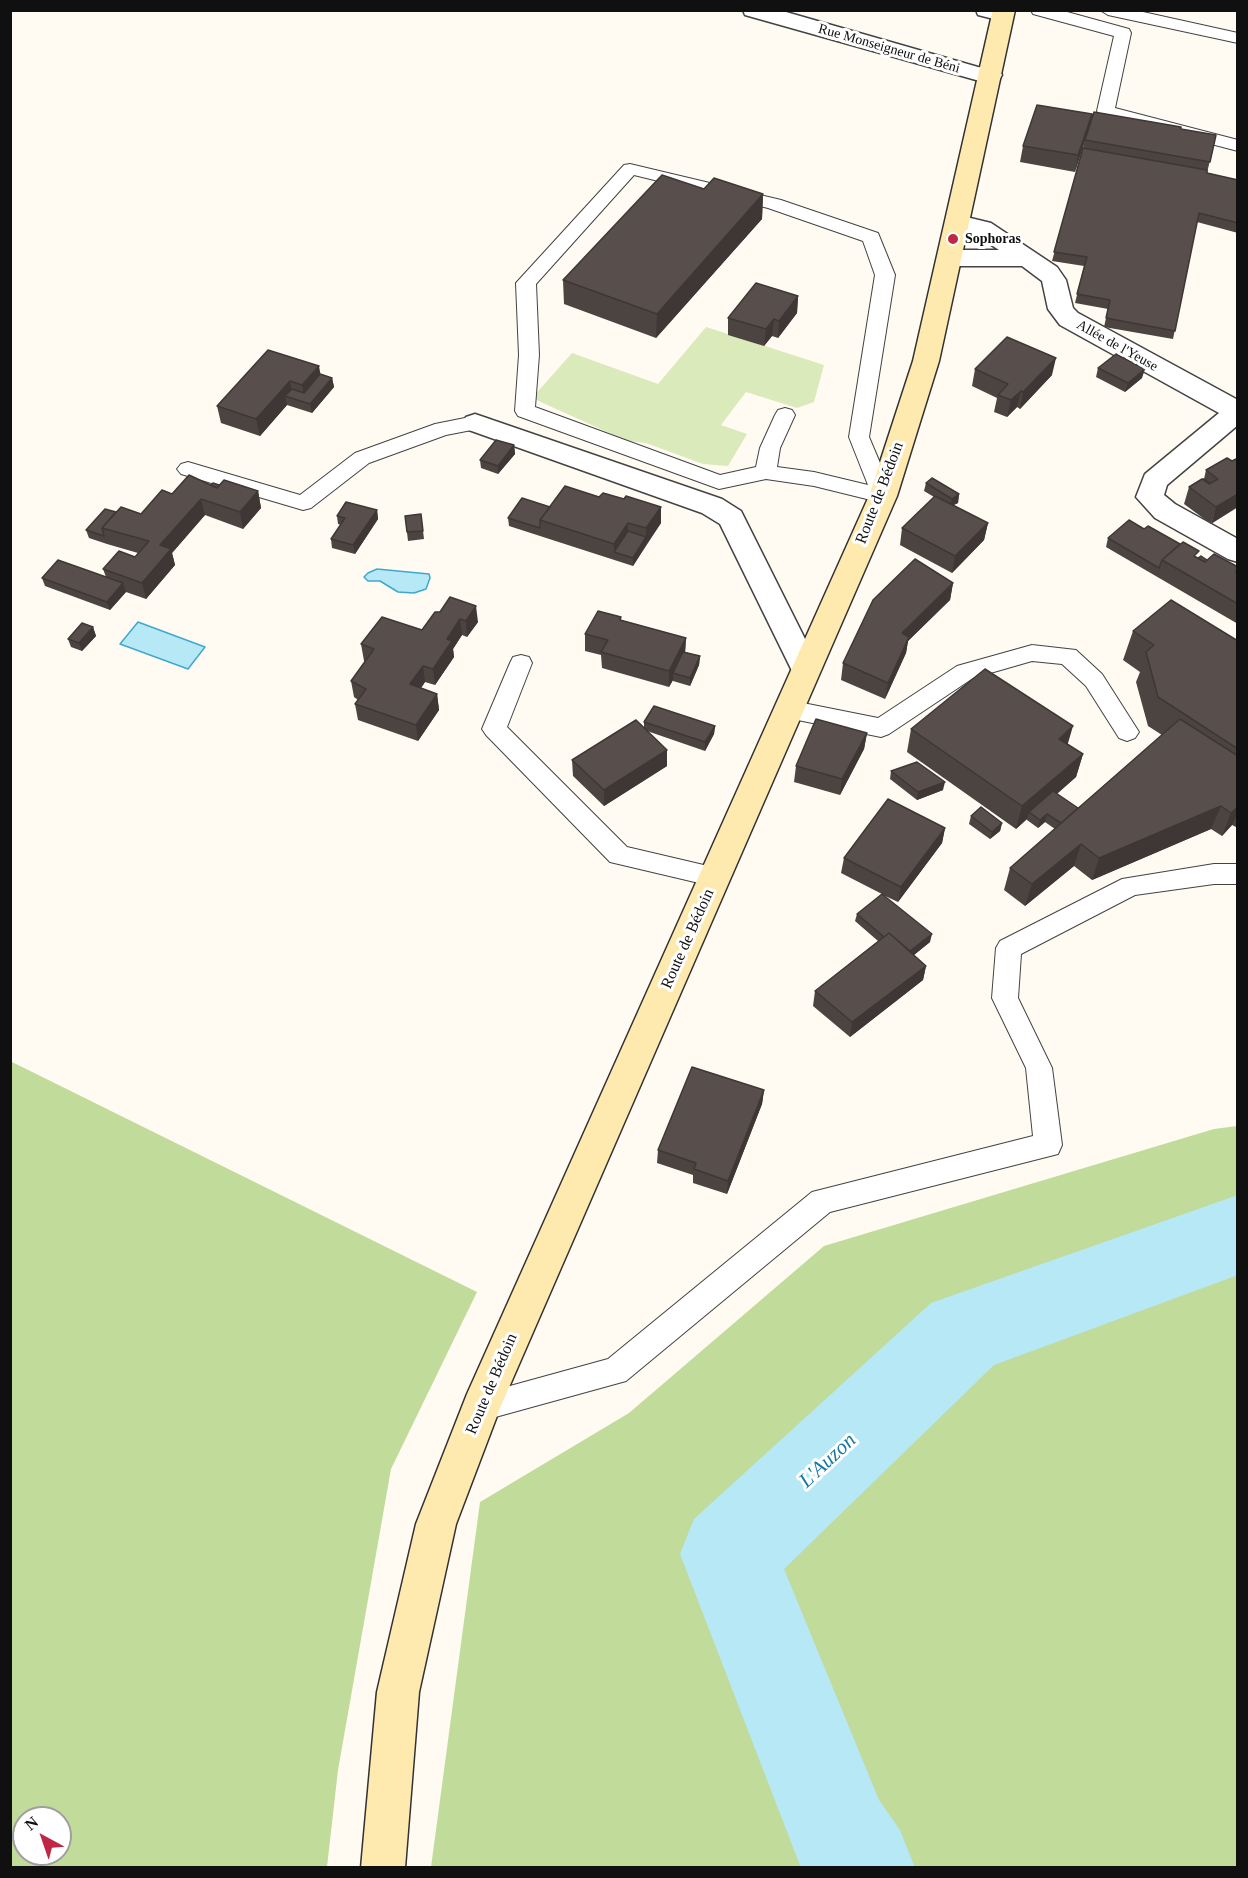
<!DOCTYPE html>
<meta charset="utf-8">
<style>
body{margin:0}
#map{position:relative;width:1248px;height:1878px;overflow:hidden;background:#fffbf2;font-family:"Times New Roman",serif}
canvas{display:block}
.frame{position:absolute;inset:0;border:12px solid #101010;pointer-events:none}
.north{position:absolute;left:12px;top:1806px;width:60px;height:60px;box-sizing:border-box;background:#fff;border:2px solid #9f9f9f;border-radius:50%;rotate:320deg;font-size:16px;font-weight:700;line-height:24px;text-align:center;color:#101010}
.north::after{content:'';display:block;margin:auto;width:21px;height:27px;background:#c02745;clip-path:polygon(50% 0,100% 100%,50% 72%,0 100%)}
</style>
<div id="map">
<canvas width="1248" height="1878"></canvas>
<div class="frame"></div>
<div class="north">N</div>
</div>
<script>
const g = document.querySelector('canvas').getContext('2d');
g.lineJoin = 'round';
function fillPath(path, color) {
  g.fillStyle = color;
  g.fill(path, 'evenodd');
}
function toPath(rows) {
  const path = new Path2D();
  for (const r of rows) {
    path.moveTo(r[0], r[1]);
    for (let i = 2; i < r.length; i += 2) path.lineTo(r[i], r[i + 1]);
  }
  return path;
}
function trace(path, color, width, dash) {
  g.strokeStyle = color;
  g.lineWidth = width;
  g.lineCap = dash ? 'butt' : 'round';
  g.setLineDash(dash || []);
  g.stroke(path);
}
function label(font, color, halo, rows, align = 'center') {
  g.font = font + ' "Times New Roman",serif';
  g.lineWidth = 6;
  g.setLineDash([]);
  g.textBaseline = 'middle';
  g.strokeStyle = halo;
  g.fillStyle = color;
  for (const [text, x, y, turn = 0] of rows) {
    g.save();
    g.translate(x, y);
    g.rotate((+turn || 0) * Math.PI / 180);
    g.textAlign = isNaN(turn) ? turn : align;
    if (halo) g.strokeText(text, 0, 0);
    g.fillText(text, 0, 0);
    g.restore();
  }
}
fillPath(toPath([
 [706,327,824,365,814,402,797,408,746,392,721,425,747,434,728,466,703,464,646,443,627,441,532,398,572,353,658,384]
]), '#daeabb');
fillPath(toPath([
 [10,1061,477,1292,391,1469,338,1770,327,1867,11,1867],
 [24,1818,60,1818,60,1854,24,1854],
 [1237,1126,1237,1867,431,1867,480,1502,629,1413,824,1246,1214,1129]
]), '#c1db9b');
const water = toPath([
 [377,569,429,574,430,578,426,589,414,593,398,592,380,581,368,581,364,577,368,573,377,569],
 [138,622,205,647,188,669,120,644,138,622]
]);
fillPath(water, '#b7e8f6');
trace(water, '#3ea9cd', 1.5);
fillPath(toPath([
 [1238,1195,1238,1275,994,1365,784,1569,879,1800,900,1830,915,1868,801,1868,680,1554,694,1519,931,1303,1238,1195]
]), '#b7e8f6');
const lane = toPath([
 [1031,10,1060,10,1129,29,1131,33,1115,108,1238,140,1238,151,1100,115,1097,111,1114,36,1033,14,1031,10],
 [1100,10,1134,10,1238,33,1238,43,1108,15,1100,10],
 [630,164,781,200,878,233,895,275,869,437,894,496,891,501,883,503,814,486,766,479,719,489,518,416,515,411,519,355,516,283,624,165,630,164],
 [634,175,768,208,863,241,875,275,849,437,868,485,814,472,777,467,780,448,795,415,792,410,785,408,778,410,775,415,760,448,756,467,720,475,535,407,539,355,536,284,634,175],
 [475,416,482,418,485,423,482,428,446,435,369,463,311,508,303,510,181,474,177,469,181,464,188,462,300,495,355,453,435,424,475,416],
 [1032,645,1076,650,1102,674,1139,732,1135,738,1127,741,1119,738,1086,686,1062,664,1032,661,973,678,889,734,881,737,788,718,780,715,776,709,780,703,788,700,878,718,957,666,1032,645],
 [521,655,529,657,532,663,507,727,627,847,725,870,728,877,725,884,716,887,610,862,486,735,482,729,510,663,513,657,521,655],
 [1214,864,1238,864,1238,884,1214,884,1135,895,1021,954,1018,998,1052,1068,1062,1145,1058,1154,830,1212,626,1381,481,1421,470,1417,466,1407,470,1397,608,1359,812,1192,1033,1136,1026,1068,992,998,996,948,1000,941,1122,879,1214,864]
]);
const street = toPath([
 [743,10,779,10,978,67,999,70,1002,75,999,80,991,82,976,80,745,15,743,10],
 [976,10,1010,10,1013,15,1010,20,1002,21,978,15,976,10],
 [958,215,991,223,1057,267,1066,280,1073,308,1078,313,1238,400,1238,425,1167,485,1164,495,1175,504,1238,539,1238,562,1228,559,1155,518,1136,497,1145,474,1219,413,1060,325,1048,309,1042,281,1022,266,950,266,941,263,938,258,941,253,950,250,999,250,973,233,949,227,946,222,949,217,958,215],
 [475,414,722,499,741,511,820,669,815,677,805,680,795,677,720,524,702,513,466,429,462,423,466,417,475,414]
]);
const secondary = toPath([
 [993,10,1015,10,939,361,897,496,500,1408,456,1524,419,1692,405,1868,361,1868,377,1692,416,1524,467,1394,869,496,913,361,993,10]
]);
trace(lane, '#434343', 2);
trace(street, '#434343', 3);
trace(secondary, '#323232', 3);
fillPath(lane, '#fff');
fillPath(street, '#fff');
fillPath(secondary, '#fee9ae');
fillPath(toPath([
 [1092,114,1088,130,1181,129,1216,135,1207,173,1238,180,1238,233,1197,222,1173,339,1104,327,1108,309,1075,303,1084,266,1052,261,1085,140,1075,172,1020,162,1023,146],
 [704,189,763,194,762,219,656,338,564,304,563,280],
 [798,296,797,313,778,338,772,336,764,346,728,335,728,318],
 [268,350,320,374,332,378,334,387,312,413,287,405,260,436,221,423,217,406],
 [1098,368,1142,378,1125,392,1096,377],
 [975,369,1052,375,1020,409,1017,407,1007,417,994,412,997,398,972,386],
 [514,445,515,454,498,474,481,468,480,460],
 [1232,461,1211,524,1184,504,1189,487,1204,479,1206,470],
 [926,483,959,494,958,503,953,505,988,523,984,540,952,573,900,545,902,528,934,497,924,491],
 [211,485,258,491,261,508,243,529,205,515,172,553,175,565,146,599,126,592,110,610,45,586,42,578,106,577,103,569,135,557,138,553,107,544,89,538,86,530,116,512,141,514],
 [550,507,661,523,633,566,509,526,508,518],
 [377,510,378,519,355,554,332,548,331,539,341,525,338,524,337,516],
 [421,514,424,539,408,541,405,516],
 [1144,529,1197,558,1238,567,1238,624,1106,547,1108,538],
 [953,583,950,600,908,641,906,653,885,699,841,680,843,663],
 [435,612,478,622,467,637,462,635,453,649,454,657,435,685,425,682,421,688,437,694,439,710,418,741,358,720,355,704,358,700,354,697,351,681,365,661,364,661,361,644,422,630],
 [621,620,686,638,685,652,700,656,699,665,690,686,673,681,673,680,669,687,602,668,601,655,585,651,585,634],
 [93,627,96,636,82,651,71,647,68,639],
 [1133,631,1238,641,1238,828,1232,825,1222,836,1211,829,1092,880,1074,866,1025,906,1004,890,1010,868,1055,829,1045,822,1038,828,1027,820,1027,819,1016,829,907,752,911,729,1068,744,1083,754,1076,777,1057,794,1078,808,1162,735,1148,726,1136,682,1140,672,1123,660],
 [644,722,715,726,714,734,705,751,647,731,667,766,604,806,573,776,572,760,644,729],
 [867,733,864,749,840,795,794,782,796,766],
 [891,771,943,790,917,800,890,779],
 [971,816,1002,823,1000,831,990,839,969,824],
 [945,828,942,843,898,902,883,895,930,942,914,955,926,966,923,980,850,1037,813,1006,815,991,878,941,855,921,857,914,882,894,841,873,844,858],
 [764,1090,762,1104,727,1194,693,1183,693,1175,657,1163,658,1150]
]), '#4c4441');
fillPath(toPath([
 [1092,114,1088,131,1075,172,1078,155],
 [763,194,762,219,656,338,657,314],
 [798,296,797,313,778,338,779,321],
 [774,319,772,336,764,346,766,329],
 [1056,358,1052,375,1020,409,1023,392],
 [319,366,322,383,305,402,302,385],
 [1145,369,1142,378,1125,392,1128,383],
 [332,378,334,387,312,413,310,404],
 [290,381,293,398,285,396,287,405,260,436,256,419],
 [1021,391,1017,407,1007,417,1011,400],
 [514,445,515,454,498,474,498,466],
 [258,491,261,508,243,529,240,512],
 [959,494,958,503,950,507,952,499],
 [1238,494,1238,507,1211,524,1216,507],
 [201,499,205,515,172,553,175,565,146,599,142,583,160,545],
 [661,507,661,523,646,545,646,528],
 [377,510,378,519,355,554,353,545],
 [628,523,628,539,614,552,614,544],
 [988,523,984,540,952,573,955,556],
 [646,537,646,545,633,566,633,558],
 [123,583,126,592,110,610,107,602],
 [953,583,950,600,908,641,906,653,885,699,888,683,902,633],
 [476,606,478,622,467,637,466,621],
 [460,619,462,635,453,649,454,657,435,685,433,669,447,639],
 [93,627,96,636,82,651,79,643],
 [686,638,685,654,673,673,673,680,669,687,669,671],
 [700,656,699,665,690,686,690,678],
 [423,666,425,682,413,700,410,684],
 [437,694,439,710,418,741,416,725],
 [715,726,714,734,705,751,705,742],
 [1073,726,1066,750,1059,739],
 [867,733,864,749,840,795,842,779],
 [667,750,667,766,604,806,604,790],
 [1083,754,1076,777,1033,814,1029,812,1027,819,1016,829,1022,806],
 [945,782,943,790,917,800,918,792],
 [1221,806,1211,829,1092,880,1099,858],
 [1238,807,1238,812,1232,825,1222,836,1231,813],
 [1047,814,1045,822,1038,828,1040,820],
 [1002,823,1000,831,990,839,992,832],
 [945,828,942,843,898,902,901,887],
 [1081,844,1074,866,1025,906,1032,884],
 [932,934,930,942,904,963,905,955],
 [926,966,923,980,850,1037,852,1022],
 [764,1090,762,1104,727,1194,728,1181]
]), '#3e3735');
const building = toPath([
 [1037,105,1092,114,1078,155,1023,146,1037,105],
 [1094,112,1181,127,1181,129,1216,135,1210,162,1085,140,1094,112],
 [1083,148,1207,170,1207,173,1238,180,1238,223,1199,213,1175,331,1106,318,1110,300,1077,294,1087,257,1054,252,1083,148],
 [662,175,704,189,714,178,763,194,657,314,563,280,662,175],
 [756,283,798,296,779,321,774,319,766,329,728,318,756,283],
 [1007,337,1056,358,1023,392,1021,391,1011,400,998,395,1008,384,975,369,1007,337],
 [268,350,319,366,302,385,290,381,256,419,217,406,268,350],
 [1116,354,1145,369,1128,383,1098,368,1116,354],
 [320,374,332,378,310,404,285,396,292,389,304,393,320,374],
 [496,440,514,445,498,466,480,460,496,440],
 [1227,458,1232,461,1238,458,1238,494,1216,507,1189,487,1202,479,1209,484,1218,479,1206,470,1227,458],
 [189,475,217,488,224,480,258,491,240,512,201,499,160,545,171,549,142,583,103,569,119,551,135,557,149,541,102,528,121,507,141,514,162,490,172,494,189,475],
 [932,478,959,494,952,499,926,483,932,478],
 [1202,479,1204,479,1210,483,1209,484,1202,479],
 [213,483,219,485,217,488,211,485,213,483],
 [565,486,599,497,603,493,624,499,626,496,661,507,646,528,628,523,614,544,540,520,565,486],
 [935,496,988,523,955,556,902,528,935,496],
 [522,498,550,507,540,520,540,528,508,518,522,498],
 [346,502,377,510,353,545,331,539,345,518,337,516,346,502],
 [105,509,116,512,102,528,104,536,86,530,105,509],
 [421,514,423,531,407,532,405,516,421,514],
 [1129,520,1144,529,1148,526,1180,544,1162,560,1159,568,1108,538,1129,520],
 [628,531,646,537,633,558,614,552,628,531],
 [1183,542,1199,551,1194,556,1205,562,1214,554,1238,567,1238,571,1236,572,1238,573,1238,604,1162,560,1183,542],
 [1201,556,1207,560,1205,562,1198,558,1201,556],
 [915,559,953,583,902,633,909,637,888,683,843,663,873,600,915,559],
 [58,560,123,583,107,602,42,578,58,560],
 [450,597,476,606,466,621,460,619,447,639,452,641,433,669,423,666,410,684,437,694,416,725,355,704,366,689,351,681,374,649,361,644,382,617,422,630,435,612,440,612,450,597],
 [1171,600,1238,641,1238,749,1158,697,1146,652,1154,645,1133,631,1171,600],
 [598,611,621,617,620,620,686,638,669,671,601,652,608,640,585,634,598,611],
 [82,623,93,627,79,643,68,639,82,623],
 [683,652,700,656,690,678,673,673,683,652],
 [985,669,1073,726,1059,739,1083,754,1022,806,911,729,985,669],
 [654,706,715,726,705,742,644,722,654,706],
 [816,719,867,733,842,779,796,766,816,719],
 [1180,719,1238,756,1238,807,1231,813,1221,806,1099,858,1081,844,1032,884,1010,868,1180,719],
 [636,720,667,750,604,790,572,760,636,720],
 [917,762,945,782,918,792,891,771,917,762],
 [1053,791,1078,808,1061,823,1047,814,1040,820,1029,812,1053,791],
 [888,799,945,828,901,887,844,858,888,799],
 [981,807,1002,823,992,832,971,816,981,807],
 [882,894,932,934,910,951,889,933,884,937,857,914,882,894],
 [889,933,926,966,852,1022,815,991,889,933],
 [692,1067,764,1090,728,1181,694,1169,696,1163,658,1150,692,1067]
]);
fillPath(building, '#584f4c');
trace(building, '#3e3735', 1.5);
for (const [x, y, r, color] of [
 [953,239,6,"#c02745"]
]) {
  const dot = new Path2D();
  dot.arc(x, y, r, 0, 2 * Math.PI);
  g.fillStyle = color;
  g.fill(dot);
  trace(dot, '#fff', 2);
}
label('14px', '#101010', '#fff', [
 ["Rue Monseigneur de Béni",889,49,16],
 ["Allée de l'Yeuse",1117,346,29]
]);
label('bold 14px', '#101010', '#fff', [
 ["Sophoras",965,239]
], 'left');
label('16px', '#101010', '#fff', [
 ["Route de Bédoin",880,493,-69],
 ["Route de Bédoin",688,939,-66],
 ["Route de Bédoin",492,1384,-67]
]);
label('italic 21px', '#187aa2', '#fff', [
 ["L'Auzon",828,1461,-43]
]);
</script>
